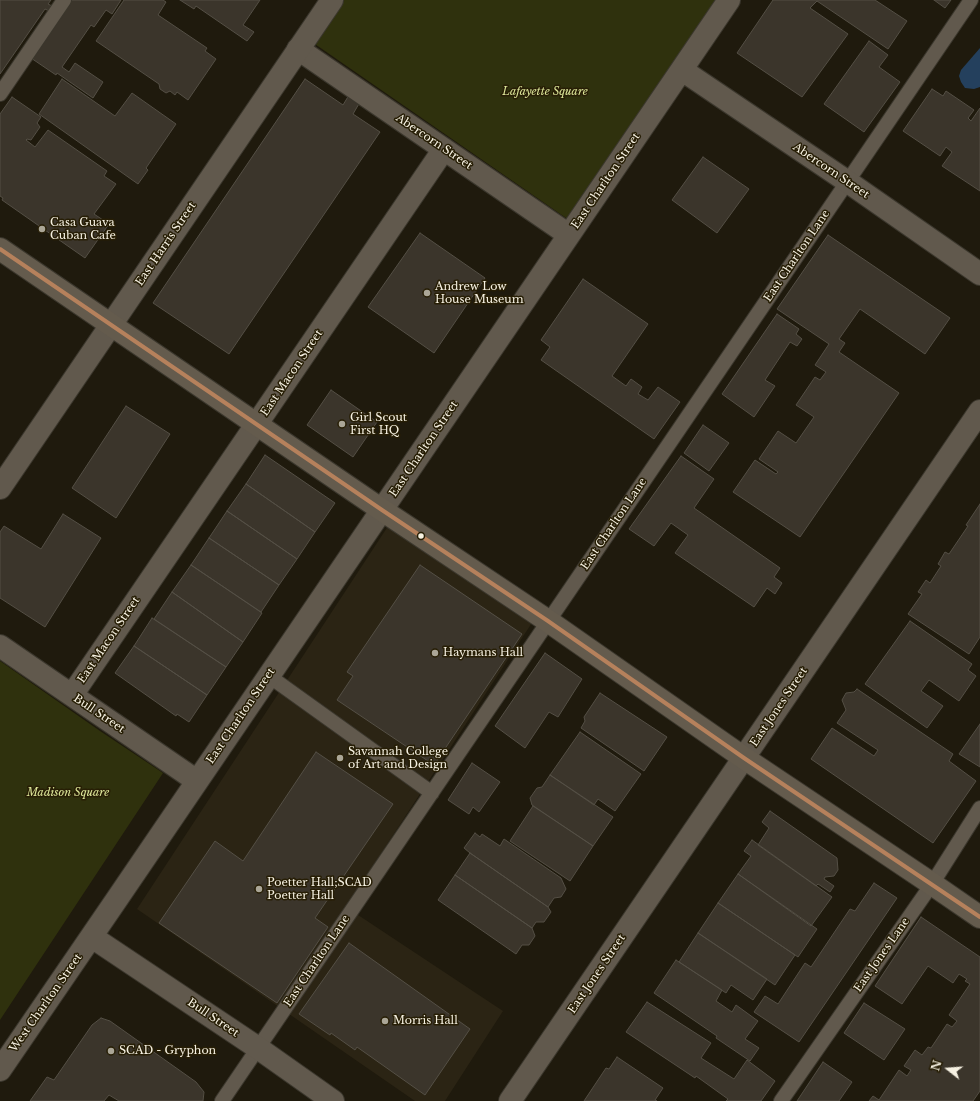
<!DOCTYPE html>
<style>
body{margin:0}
#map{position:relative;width:980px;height:1101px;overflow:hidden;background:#1f1a0d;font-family:"Libre Baskerville",serif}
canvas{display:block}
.north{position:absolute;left:928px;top:1049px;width:40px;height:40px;-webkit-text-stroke:3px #271e05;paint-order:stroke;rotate:287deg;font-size:11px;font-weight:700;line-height:16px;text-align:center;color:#f6f1e2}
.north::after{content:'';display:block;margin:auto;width:14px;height:18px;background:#f6f1e2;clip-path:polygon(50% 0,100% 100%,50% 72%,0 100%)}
</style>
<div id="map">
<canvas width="980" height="1101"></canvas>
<div class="north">N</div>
</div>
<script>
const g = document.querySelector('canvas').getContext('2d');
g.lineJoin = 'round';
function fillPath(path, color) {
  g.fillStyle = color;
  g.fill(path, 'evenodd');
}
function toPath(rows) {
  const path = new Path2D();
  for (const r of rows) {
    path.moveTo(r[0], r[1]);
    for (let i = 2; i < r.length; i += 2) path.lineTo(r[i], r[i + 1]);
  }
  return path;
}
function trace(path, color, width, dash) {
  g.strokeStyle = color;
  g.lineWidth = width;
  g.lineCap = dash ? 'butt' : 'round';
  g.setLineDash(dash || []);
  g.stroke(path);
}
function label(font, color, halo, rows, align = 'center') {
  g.font = font + ' "Libre Baskerville",serif';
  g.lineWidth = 3;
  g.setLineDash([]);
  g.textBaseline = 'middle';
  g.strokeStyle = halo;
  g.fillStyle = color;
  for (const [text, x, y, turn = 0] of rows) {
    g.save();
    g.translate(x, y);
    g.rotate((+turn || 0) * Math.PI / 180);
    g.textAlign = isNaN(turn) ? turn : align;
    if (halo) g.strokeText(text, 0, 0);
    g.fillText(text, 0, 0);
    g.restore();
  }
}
fillPath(toPath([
 [396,514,541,609,346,907,503,1011,445,1101,415,1101,137,909]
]), '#2b2414');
fillPath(toPath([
 [340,0,719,0,569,220,312,42],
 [0,661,100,731,163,773,0,1020]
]), '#2f310d');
fillPath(toPath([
 [980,48,980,87,974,89,965,88,961,82,959,76,961,70]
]), '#24405d');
const building = toPath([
 [0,0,51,0,48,4,52,6,49,11,45,9,0,74,0,0],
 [67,0,121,0,112,14,106,10,94,27,91,25,62,67,69,72,75,63,103,82,93,98,57,73,56,75,28,56,67,0],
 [124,0,163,0,166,2,158,15,207,48,205,51,216,59,188,100,177,92,175,95,170,91,166,93,160,89,159,84,96,41,124,0],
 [180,0,260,0,243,25,254,32,247,41,196,6,194,9,180,0],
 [773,0,875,0,907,21,888,49,817,1,810,8,848,34,802,97,737,53,773,0],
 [934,0,951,0,945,8,934,0],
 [869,41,888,55,879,67,900,82,864,132,824,104,869,41],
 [62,79,115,116,132,93,176,124,146,168,148,170,138,184,39,114,62,79],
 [305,79,343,105,349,95,360,102,353,114,380,132,229,354,153,303,305,79],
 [932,89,943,96,946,91,974,110,968,118,971,121,980,108,980,191,942,166,952,152,946,147,940,156,903,131,932,89],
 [12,97,41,117,37,123,40,127,31,140,27,139,26,140,35,147,48,130,107,171,104,176,116,184,94,214,109,224,85,258,2,200,3,198,0,196,0,114,12,97],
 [703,157,749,189,717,233,672,200,703,157],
 [420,233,485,278,434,353,368,307,420,233],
 [828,235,950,318,925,354,860,309,839,339,845,343,839,352,899,393,800,537,733,492,755,460,776,474,778,472,759,459,778,431,796,443,814,417,796,405,815,377,820,380,826,372,815,365,829,344,777,309,828,235],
 [583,279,648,324,612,376,626,386,631,379,642,387,638,394,648,400,658,387,680,402,654,439,541,360,550,347,541,340,583,279],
 [777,314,799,329,796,334,802,339,797,346,790,342,765,380,775,386,754,417,722,394,777,314],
 [331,390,377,422,353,457,307,425,331,390],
 [126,406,170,434,116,518,72,488,126,406],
 [703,425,729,443,709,471,684,453,703,425],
 [265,455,335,503,315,532,246,484,265,455],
 [681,456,714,479,694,508,780,568,774,577,782,583,775,594,767,588,754,607,675,553,688,535,671,523,654,546,629,529,681,456],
 [246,484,315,532,297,559,227,511,246,484],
 [980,504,980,637,969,654,908,614,922,594,918,592,926,580,930,583,941,566,938,564,945,552,949,554,968,526,966,525,980,504],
 [227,511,297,559,279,585,209,538,227,511],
 [63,514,101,538,45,627,0,598,0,532,4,526,41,549,63,514],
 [209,538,279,585,261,612,191,565,209,538],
 [191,565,262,613,243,642,172,592,191,565],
 [420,565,522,634,434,765,337,700,353,676,347,672,420,565],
 [172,592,243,642,226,667,154,619,172,592],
 [152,618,226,667,207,695,134,646,152,618],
 [910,621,972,664,968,670,976,676,959,701,929,680,921,691,943,706,927,728,865,684,910,621],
 [134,646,207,695,189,722,177,714,176,716,115,673,134,646],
 [545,653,582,679,558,717,549,712,525,748,495,726,545,653],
 [857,689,953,754,949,761,976,781,933,843,811,759,832,728,874,756,878,750,837,723,846,710,842,700,846,693,854,692,857,689],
 [600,693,667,737,644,771,581,728,585,721,584,717,600,693],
 [980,724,980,767,959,754,980,724],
 [580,732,641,774,615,811,598,799,594,805,550,775,580,732],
 [316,752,393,804,315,918,328,927,277,1003,159,923,215,841,243,861,316,752],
 [472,763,500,782,479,812,473,807,469,814,448,800,472,763],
 [550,775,613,817,593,846,532,805,530,798,537,788,542,787,550,775],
 [533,806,593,846,570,881,510,841,533,806],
 [770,811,837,858,838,870,834,876,825,877,824,879,834,886,830,892,818,884,816,886,758,845,769,828,762,822,770,811],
 [475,833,480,837,482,834,500,846,504,839,561,878,566,889,561,897,554,898,548,907,470,853,464,848,475,833],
 [752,840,832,897,811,926,738,874,751,856,744,851,752,840],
 [470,853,548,907,551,912,544,922,536,922,532,928,455,875,470,853],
 [738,874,817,929,798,957,718,903,738,874],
 [455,875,532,928,535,936,529,945,522,945,516,954,438,900,455,875],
 [874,883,897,898,799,1042,754,1012,765,996,778,1004,805,963,811,967,850,909,855,911,874,883],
 [718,903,795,955,775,985,698,933,718,903],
 [921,917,980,957,980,1091,973,1101,869,1101,873,1096,879,1100,899,1070,907,1076,911,1070,904,1066,915,1050,922,1055,928,1047,931,1048,947,1024,952,1027,957,1021,949,1015,970,984,965,981,967,979,959,974,953,983,928,966,902,1004,875,986,921,917],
 [698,933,767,979,753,1000,731,985,726,993,679,962,698,933],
 [349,943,470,1029,425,1095,357,1047,355,1050,331,1033,330,1035,299,1014,349,943],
 [676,960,722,990,716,1001,732,1012,736,1005,758,1021,745,1039,759,1048,750,1061,716,1038,717,1036,654,993,676,960],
 [647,1002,711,1043,701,1058,734,1079,747,1060,775,1081,761,1101,726,1101,728,1099,696,1076,695,1078,626,1032,647,1002],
 [864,1003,905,1029,884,1060,844,1033,864,1003],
 [101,1018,110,1021,196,1082,204,1092,203,1101,119,1101,109,1095,104,1101,30,1101,47,1077,54,1080,92,1025,101,1018],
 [617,1057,663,1088,655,1100,657,1101,584,1101,606,1068,609,1069,617,1057],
 [823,1062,852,1082,839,1101,797,1101,823,1062]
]);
fillPath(building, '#3b352b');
trace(building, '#544f45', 1);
const service = toPath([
 [0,94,64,0],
 [269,676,432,793],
 [222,1101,971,0],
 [781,1101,932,884,980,808]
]);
const minor = toPath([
 [298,49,569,235],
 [682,70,848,182,980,274],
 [0,646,197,781],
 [72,695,444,149],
 [92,937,258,1048,333,1101],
 [0,1070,117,899,729,0],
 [510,1101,980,411]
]);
const tertiary = toPath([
 [0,488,332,0]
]);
const secondary = toPath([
 [0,249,382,510,548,621,744,758,932,884,980,917]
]);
trace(service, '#3b372d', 16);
trace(minor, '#3b372d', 24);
trace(tertiary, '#3b372d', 24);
trace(secondary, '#3b372d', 24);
trace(service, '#61594d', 14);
trace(minor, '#61594d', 22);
trace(tertiary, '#61594d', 22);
trace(secondary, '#645b4d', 22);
trace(toPath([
 [0,249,382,510,548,621,744,758,980,917]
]), '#b6815c', 4);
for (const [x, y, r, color] of [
 [42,229,4,"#aba697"],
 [427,293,4,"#aba697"],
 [342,424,4,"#aba697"],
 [421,536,3.5,"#f6f1e2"],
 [435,653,4,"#aba697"],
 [340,758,4,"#aba697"],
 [259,889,4,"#aba697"],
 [385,1021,4,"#aba697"],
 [111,1051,4,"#aba697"]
]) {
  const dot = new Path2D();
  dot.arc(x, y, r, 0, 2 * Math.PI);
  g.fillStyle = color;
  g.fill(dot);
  trace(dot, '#271e05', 1.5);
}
label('italic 11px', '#dde699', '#271e05', [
 ["Lafayette Square",545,92],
 ["Madison Square",68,793]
]);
label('11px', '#f6f1e2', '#271e05', [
 ["Abercorn Street",434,142,34],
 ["Abercorn Street",831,171,34],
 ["East Charlton Street",606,181,-56],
 ["East Harris Street",166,244,-56],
 ["East Charlton Lane",797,256,-56],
 ["East Macon Street",292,373,-56],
 ["East Charlton Street",424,449,-56],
 ["East Charlton Lane",614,524,-56],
 ["East Macon Street",109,640,-56],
 ["East Jones Street",779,707,-56],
 ["Bull Street",99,714,34],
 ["East Charlton Street",241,716,-56],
 ["East Jones Lane",882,955,-55],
 ["East Charlton Lane",317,961,-56],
 ["East Jones Street",597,974,-56],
 ["West Charlton Street",46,1003,-55],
 ["Bull Street",213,1018,34]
]);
label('11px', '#f6f1e2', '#271e05', [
 ["Casa Guava",50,223],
 ["Cuban Cafe",50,236],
 ["Andrew Low",435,287],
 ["House Museum",435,300],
 ["Girl Scout",350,418],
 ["First HQ",350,431],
 ["Haymans Hall",443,653],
 ["Savannah College",348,752],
 ["of Art and Design",348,765],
 ["Poetter Hall;SCAD",267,883],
 ["Poetter Hall",267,896],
 ["Morris Hall",393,1021],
 ["SCAD - Gryphon",119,1051]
], 'left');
</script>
